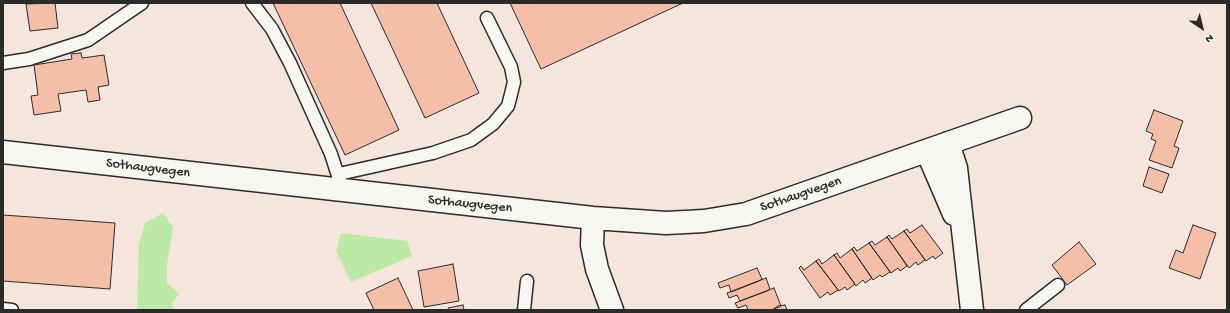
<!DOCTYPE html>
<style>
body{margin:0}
#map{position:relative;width:1230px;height:313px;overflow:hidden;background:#f5e5dc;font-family:"Gochi Hand",sans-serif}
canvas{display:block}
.frame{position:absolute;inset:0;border:4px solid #2b2b2b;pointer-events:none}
.north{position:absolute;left:1182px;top:8px;width:40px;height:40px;-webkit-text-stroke:3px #f6f6f2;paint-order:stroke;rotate:145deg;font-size:11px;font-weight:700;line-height:16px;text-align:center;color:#2b2b2b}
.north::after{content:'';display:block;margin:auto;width:14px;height:18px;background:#2b2b2b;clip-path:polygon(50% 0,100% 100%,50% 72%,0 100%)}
</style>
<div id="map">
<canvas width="1230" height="313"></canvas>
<div class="frame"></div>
<div class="north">N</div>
</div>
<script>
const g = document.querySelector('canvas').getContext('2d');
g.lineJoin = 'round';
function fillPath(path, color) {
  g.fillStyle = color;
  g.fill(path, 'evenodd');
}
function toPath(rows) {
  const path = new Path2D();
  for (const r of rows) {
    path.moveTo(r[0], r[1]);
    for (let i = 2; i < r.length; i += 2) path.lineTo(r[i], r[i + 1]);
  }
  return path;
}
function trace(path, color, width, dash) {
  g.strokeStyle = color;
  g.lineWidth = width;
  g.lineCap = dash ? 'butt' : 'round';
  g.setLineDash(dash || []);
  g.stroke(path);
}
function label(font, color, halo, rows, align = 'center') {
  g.font = font + ' "Gochi Hand",sans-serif';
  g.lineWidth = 3;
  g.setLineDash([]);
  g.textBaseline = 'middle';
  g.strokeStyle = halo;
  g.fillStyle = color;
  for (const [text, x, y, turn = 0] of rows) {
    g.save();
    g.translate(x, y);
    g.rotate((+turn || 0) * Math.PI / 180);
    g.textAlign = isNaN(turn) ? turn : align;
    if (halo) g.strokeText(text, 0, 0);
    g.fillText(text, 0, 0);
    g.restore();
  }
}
fillPath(toPath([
 [163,213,173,227,167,265,167,283,179,294,172,303,174,310,137,310,139,244,145,223],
 [341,233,407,241,412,256,351,282,336,251]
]), '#bde9a6');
const building = toPath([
 [55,3,58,28,30,31,26,4,55,3],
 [273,3,340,3,399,130,345,155,273,3],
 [371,3,437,3,479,93,425,118,371,3],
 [510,3,683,3,541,69,510,3],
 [81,53,82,58,104,55,109,85,98,87,100,100,88,102,86,90,58,94,61,111,34,115,31,96,38,95,34,65,72,59,71,54,81,53],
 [1154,110,1183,121,1174,146,1179,148,1172,168,1149,160,1156,141,1151,139,1153,134,1146,131,1154,110],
 [1149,167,1169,174,1162,193,1143,186,1149,167],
 [3,215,115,223,110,289,3,281,3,215],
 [922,225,943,253,935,259,933,256,926,261,904,231,907,229,910,233,922,225],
 [1193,225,1216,233,1200,279,1169,268,1176,250,1183,253,1193,225],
 [904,231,925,260,918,265,916,262,909,268,887,237,889,235,892,239,904,231],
 [887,237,907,266,900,271,898,268,891,273,869,243,872,241,875,245,887,237],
 [1079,242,1096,264,1067,285,1052,265,1079,242],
 [869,243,890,272,882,277,880,275,873,280,852,249,854,247,857,251,869,243],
 [852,249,872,278,865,283,863,280,856,286,834,255,837,253,840,258,852,249],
 [834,255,855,284,847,290,845,287,839,291,816,261,819,259,822,264,834,255],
 [816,261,838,290,830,295,828,292,820,298,799,268,801,266,804,270,816,261],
 [453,264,459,301,424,307,418,271,453,264],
 [757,268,762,279,759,281,731,292,729,285,720,288,718,283,757,268],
 [398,278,413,310,374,310,366,293,398,278],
 [766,278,770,289,767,291,740,301,737,295,729,298,727,293,766,278],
 [774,288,781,306,779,307,772,310,748,310,746,305,738,308,735,303,774,288],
 [463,305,464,310,449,310,448,308,463,305],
 [785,305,787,310,772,310,778,306,785,305]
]);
fillPath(building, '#f4bea8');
trace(building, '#2b2b2b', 1);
const lane = toPath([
 [252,3,272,29,290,63,331,154,340,182],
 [3,63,29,59,88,40,142,3],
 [339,174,433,153,471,140,493,124,508,106,514,82,511,67,487,18],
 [3,309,12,310],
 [524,310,527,281],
 [1026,310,1058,285]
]);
const street = toPath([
 [948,143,956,168,972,310],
 [927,151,954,214],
 [3,152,593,218,666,223,704,221,746,214,1020,118],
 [593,218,592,245,597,269,612,310]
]);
trace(lane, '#2b2b2b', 15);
trace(street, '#2b2b2b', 25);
trace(lane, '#f6f6f2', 12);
trace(street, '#f6f6f2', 22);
label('14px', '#2b2b2b', '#f6f6f2', [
 ["Sothaugvegen",148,169,7],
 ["Sothaugvegen",801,195,-19],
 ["Sothaugvegen",470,205,6]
]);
</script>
